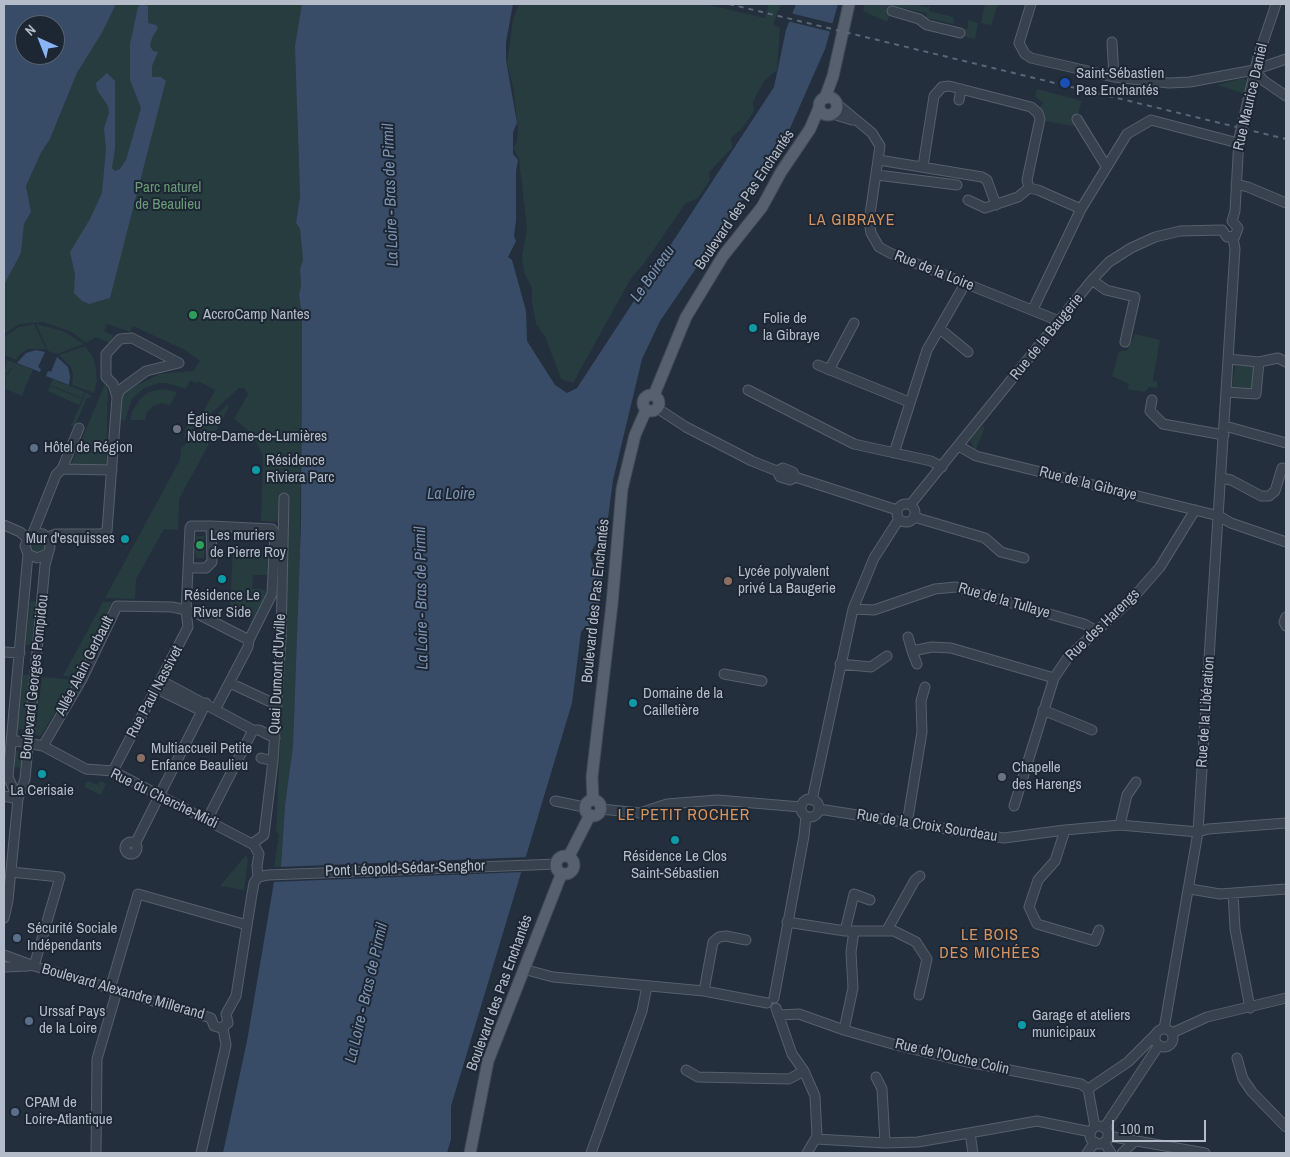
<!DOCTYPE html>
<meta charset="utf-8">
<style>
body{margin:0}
#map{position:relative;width:1290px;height:1157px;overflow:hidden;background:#242f3e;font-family:"Archivo Narrow",sans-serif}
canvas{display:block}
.frame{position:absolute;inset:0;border:5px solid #b4bcc9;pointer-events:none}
.north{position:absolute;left:15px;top:15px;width:50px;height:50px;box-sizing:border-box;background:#1d2633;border:1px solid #59626f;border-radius:50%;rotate:316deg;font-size:14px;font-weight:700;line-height:20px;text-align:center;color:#b4bcc9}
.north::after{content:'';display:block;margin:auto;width:18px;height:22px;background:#8ab4f8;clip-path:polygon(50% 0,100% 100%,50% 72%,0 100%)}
.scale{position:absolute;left:1112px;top:1120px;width:94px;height:22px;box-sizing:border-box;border:2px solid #b4bcc9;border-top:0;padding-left:6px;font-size:15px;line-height:18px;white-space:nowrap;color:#b4bcc9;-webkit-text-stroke:4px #1d2633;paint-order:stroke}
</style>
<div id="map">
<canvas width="1290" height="1157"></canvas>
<div class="frame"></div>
<div class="north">N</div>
<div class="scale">100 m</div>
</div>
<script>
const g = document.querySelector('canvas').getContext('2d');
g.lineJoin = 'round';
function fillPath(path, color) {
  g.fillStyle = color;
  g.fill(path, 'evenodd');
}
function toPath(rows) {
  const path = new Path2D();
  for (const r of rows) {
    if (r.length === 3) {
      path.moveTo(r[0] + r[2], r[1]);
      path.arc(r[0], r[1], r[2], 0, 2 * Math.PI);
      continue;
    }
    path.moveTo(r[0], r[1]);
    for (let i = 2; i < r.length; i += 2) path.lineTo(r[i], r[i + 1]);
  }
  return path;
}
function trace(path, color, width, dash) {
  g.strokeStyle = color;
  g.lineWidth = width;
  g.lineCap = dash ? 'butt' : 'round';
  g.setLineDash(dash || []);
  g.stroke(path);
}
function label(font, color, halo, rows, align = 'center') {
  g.font = font + ' "Archivo Narrow",sans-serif';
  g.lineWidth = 4;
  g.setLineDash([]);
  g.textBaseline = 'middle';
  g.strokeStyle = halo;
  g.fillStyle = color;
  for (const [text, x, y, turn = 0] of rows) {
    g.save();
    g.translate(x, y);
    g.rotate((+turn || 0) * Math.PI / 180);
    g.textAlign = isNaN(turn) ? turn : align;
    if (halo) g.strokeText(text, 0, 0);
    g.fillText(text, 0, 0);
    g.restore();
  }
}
fillPath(toPath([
 [116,4,313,4,297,104,300,196,296,223,300,229,303,260,300,269,301,285,299,295,302,316,300,553,293,746,285,805,281,867,274,867,279,834,276,832,285,639,285,522,261,521,263,456,252,434,234,419,248,394,244,388,239,388,184,438,187,425,198,422,215,390,198,381,196,383,190,380,186,389,167,383,159,383,144,388,132,399,125,420,118,420,120,396,125,391,160,374,193,371,200,361,185,350,133,326,130,332,107,324,104,331,114,336,110,343,96,337,86,343,72,332,43,322,20,324,4,334,4,285,21,253,24,224,31,212,26,186,41,153,50,139,77,73,103,31],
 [519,4,705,4,765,18,768,5,763,4,781,4,773,24,780,28,777,70,764,81,753,102,754,111,742,129,731,138,732,148,709,172,710,180,698,198,685,204,645,262,631,278,573,383,561,379,545,336,536,324,532,301,532,288,524,272,522,257,527,229,519,159,513,148,517,142,518,130,513,87,507,63,513,20],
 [865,4,910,4,927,7,930,6,929,11,953,17,954,24,926,18,927,13,893,6,887,22,863,11],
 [985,4,998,4,991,25,981,23],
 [968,20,978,23,975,39,966,37,963,31,963,29,968,29],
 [1244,78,1248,83,1245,94,1217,85],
 [1037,89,1082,101,1074,126,1044,121,1039,108,1043,103,1035,96],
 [34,324,46,349,28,349,20,354,16,360,4,355,4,337,19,327],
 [36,324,63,331,84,344,57,354,48,351],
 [1135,334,1160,340,1153,380,1157,382,1157,388,1149,387,1145,392,1127,389,1129,384,1112,376,1119,351,1127,351],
 [85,346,93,357,96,369,97,381,94,393,72,385,73,375,71,367,59,355],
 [7,360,33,370,27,383,18,379,27,383,22,396,4,388,6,381,4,380,4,373,8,375,11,369,13,369,10,368,8,374,4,372],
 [1235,365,1254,366,1252,390,1232,388],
 [53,379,85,392,82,398,50,385],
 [105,384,108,384,106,468,70,467],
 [50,386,82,399,79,405,48,391],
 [163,389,177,392,170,405,162,403,153,406,147,412,145,420,130,420,132,411,141,398,149,392],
 [86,392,92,397,87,398,75,426,71,426],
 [227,405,229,407,179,499,178,530,164,529,136,579,135,599,105,598,180,460,181,448],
 [982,426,985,427,975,451,970,440],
 [196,536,204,536,204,558,196,558],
 [38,545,7],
 [270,539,273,539,272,575,253,575,252,589,261,589,269,593,251,627,249,626,253,617,230,606,233,549,269,551],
 [30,601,36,602,32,645,26,645],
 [103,602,112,602,77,677,63,676],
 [23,675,30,675,24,730,17,729],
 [42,677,75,680,40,737,35,734],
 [15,751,24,752,22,768,14,767],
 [89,781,98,785,100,781,106,784,101,795,85,787,85,783],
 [246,855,248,860,244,890,220,886]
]), '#263c3f');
fillPath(toPath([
 [4,4,116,4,103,31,77,73,50,139,41,153,26,186,31,212,24,224,21,253,4,285],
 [25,25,55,25,55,55,25,55],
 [141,4,148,6,148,23,156,25,158,28,152,38,150,46,153,51,158,52,152,66,152,77,161,77,166,81,164,88,110,298,89,304,82,301,74,293,75,274,70,252,90,219,102,193,106,149,104,128,109,113,108,106,97,90,96,83,107,73,115,81,115,148,112,168,115,171,120,169,126,160,141,108,130,80,130,44,138,7],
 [302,4,513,4,506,42,506,60,517,123,513,132,513,154,518,160,516,171,516,220,514,236,516,241,508,257,512,260,526,311,527,341,555,385,567,393,577,388,774,87,786,30,796,4,838,4,825,49,787,135,660,321,642,359,613,480,606,533,596,543,590,554,593,565,603,572,598,620,596,624,585,627,581,632,572,703,451,1106,451,1139,447,1153,223,1153,247,1041,274,882,281,867,285,805,293,746,301,524,302,316,299,295,301,285,300,269,303,260,300,229,296,223,300,196,295,46],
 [36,350,45,352,38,367,41,369,40,372,17,363,26,353],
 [57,357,68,367,70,376,69,385,46,376,48,371,51,372]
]), '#394c67');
fillPath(toPath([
 [790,13,835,24,832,32,787,21],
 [528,857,523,872,271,882,278,867]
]), '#242f3e');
const minor = toPath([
 [1031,4,1019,43,1025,54,1031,58,1114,77,1169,83,1190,82,1254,70,1286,59],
 [892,11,919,19,927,25,960,33],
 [1112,42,1114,77],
 [1254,70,1264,81,1286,96],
 [959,100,961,89],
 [837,104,872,133,880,146,869,221,871,233,879,247,890,253,1059,321],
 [1245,113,1258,57,1276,4],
 [833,114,852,120],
 [1077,119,1106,166],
 [879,160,982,177,987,180,996,205],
 [923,166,934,96,942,87,949,86,1031,107,1038,113,1040,119,1027,180,1029,188],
 [877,175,957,185],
 [1236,184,1248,187,1286,203],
 [1029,188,1038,190,1081,209],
 [968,200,985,208,1018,197,1029,188],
 [1232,221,1235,211,1239,138],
 [1222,230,1227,237,1235,236,1238,228,1232,221],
 [1092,280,1106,290,1135,297,1125,342],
 [1033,309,1081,209,1127,134,1151,120,1238,143],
 [940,329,968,352],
 [1228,359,1259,362,1278,358,1286,362],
 [818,365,909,402],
 [829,370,854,323],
 [748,390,854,444,931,461,942,467],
 [1226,392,1256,394,1259,362],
 [1152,400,1150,411,1163,424,1224,435],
 [657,408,686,427,752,461,777,471,783,468,793,472,795,477],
 [1225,426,1286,443],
 [959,446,976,456,1219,516,1231,523,1286,542],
 [894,453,927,350,965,284],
 [62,469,112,470],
 [777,471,780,477,790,480,795,477,897,510],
 [1221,478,1231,480,1261,496,1269,496,1275,491,1282,468],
 [906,513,9],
 [910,505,1092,280,1109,262,1131,248,1155,237,1180,231,1222,230],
 [914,517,985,538,1001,552,1024,558],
 [4,525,20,532,27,538],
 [33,533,56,475,62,469,79,428],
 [48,537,56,534,101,534,107,531,117,397,120,390,146,371,179,363,132,338,120,339,106,354,106,377,113,384,117,397],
 [189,568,206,568,212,562,211,526],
 [853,609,874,610,935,589,956,587,1084,624,1097,631],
 [1286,617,1284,622,1286,626],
 [908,637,912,651,932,647,951,648,1054,678],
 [912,651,917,664],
 [4,652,20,653],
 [840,664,871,667,887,656],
 [724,674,762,681],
 [162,681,253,730,259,730,275,738],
 [232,684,277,705],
 [157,689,202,711],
 [1043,710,1092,730],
 [12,740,43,746,86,769,113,771,254,845,259,854,257,866,258,877],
 [43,746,82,679,117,606,172,607,186,610,196,613,249,640],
 [261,758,273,761],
 [113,771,188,627,186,610,190,528,191,526,211,526,272,529,275,533,272,594,249,640,248,647,216,708],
 [4,796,18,799],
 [18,799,8,777,28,554],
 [810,808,9],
 [812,800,853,609,874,558,899,519],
 [555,801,584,807],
 [1014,806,1054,678,1069,656,1132,599,1160,567,1195,510],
 [601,809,640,813,667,804,717,800,801,807],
 [819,809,1004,838,1065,830,1120,825,1198,832,1208,829,1286,823],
 [207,820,253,730],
 [907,824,922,732,921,701,925,687],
 [1120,825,1127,795,1136,782],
 [1065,830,1055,861,1038,880,1029,907,1037,924,1095,941,1099,930],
 [131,848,6],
 [135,844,206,703],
 [252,844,264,835,273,761,281,638,284,498],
 [11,872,60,877,34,966],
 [258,877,268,875,557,864],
 [1190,889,1220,894,1286,889],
 [1233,893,1235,929,1250,1008],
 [4,918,8,901,18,799,25,779,45,565,50,547,49,540,43,534,36,533,28,537,25,546,28,554,37,558,47,554],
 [787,922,845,931,894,931,916,942,927,959,919,995],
 [887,930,915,880,920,876],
 [845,931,854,894,870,900],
 [4,955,34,966,211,1018],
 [4,967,29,966],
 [523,969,553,977,704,991,767,1003],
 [110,989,138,894,247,925],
 [704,991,713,942,719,937,726,936,746,940],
 [774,998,804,836,806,816],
 [776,1008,792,1054,804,1071,815,1096,817,1136,807,1153],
 [226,1014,236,996,252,894,254,883,258,877],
 [778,1015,799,1014,844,1030,896,1045,963,1061,1081,1084,1088,1089,1095,1127],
 [211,1018,214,1026,221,1028,228,1023,226,1014],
 [1164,1029,1198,832,1235,249,1233,238],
 [1164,1038,9],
 [844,1030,853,988,851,952,854,931],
 [1172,1033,1207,1017,1286,998],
 [1237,1058,1243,1079,1252,1092,1286,1127],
 [686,1070,698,1077,789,1079,804,1071],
 [876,1077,882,1089,885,1143],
 [1088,1089,1128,1062,1156,1034],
 [1099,1135,9],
 [1104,1128,1159,1045],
 [970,1133,973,1153],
 [1108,1136,1205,1153],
 [816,1139,885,1143,918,1142,1037,1121,1091,1132],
 [1104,1142,1111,1153],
 [96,1153,97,1059,117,991],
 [201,1153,226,1045,223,1028],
 [591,1153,642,1011,647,986],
 [1087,1153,1095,1142],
 [1122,1153,1134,1142]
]);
const major = toPath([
 [828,106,9],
 [825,98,833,76,849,4],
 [651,403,8],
 [654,395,686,317,723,256,762,207,781,172,810,129,819,108],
 [593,799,592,777,612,604,622,489,635,435,646,410],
 [593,808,8],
 [569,856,590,815],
 [565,865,9],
 [470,1153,488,1061,561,875]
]);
trace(minor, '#565f6c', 11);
trace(major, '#414a57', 13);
trace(minor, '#38414e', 9);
trace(major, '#56606e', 11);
trace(toPath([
 [729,4,1286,139]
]), '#5a6575', 2, [5, 5]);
const minorBridge = toPath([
 [1239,138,1245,113]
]);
trace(minorBridge, '#565f6c', 11, []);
trace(minorBridge, '#38414e', 9);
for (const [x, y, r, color] of [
 [1065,83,6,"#1a4fb4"],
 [193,315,5,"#2e9e5b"],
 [753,328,5,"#0f9aa8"],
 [177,429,5,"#6b7280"],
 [34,448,5,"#5c6f8a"],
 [256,470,5,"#0f9aa8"],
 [125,539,5,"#0f9aa8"],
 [200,545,5,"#2e9e5b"],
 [222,579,5,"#0f9aa8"],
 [728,581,5,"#8d6e63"],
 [633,703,5,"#0f9aa8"],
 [141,758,5,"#8d6e63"],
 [42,774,5,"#0f9aa8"],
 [1002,777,5,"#6b7280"],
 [675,840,5,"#0f9aa8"],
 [17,938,5,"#5c6f8a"],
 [29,1021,5,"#5c6f8a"],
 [1022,1025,5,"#0f9aa8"],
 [15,1112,5,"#5c6f8a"]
]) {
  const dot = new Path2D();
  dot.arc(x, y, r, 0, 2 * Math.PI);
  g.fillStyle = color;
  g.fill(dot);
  trace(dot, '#1d2633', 2);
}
label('15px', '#b4bcc9', '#1d2633', [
 ["Saint-Sébastien",1076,74],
 ["Pas Enchantés",1076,91],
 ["AccroCamp Nantes",203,315],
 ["Folie de",763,319],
 ["la Gibraye",763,336],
 ["Église",187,420],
 ["Notre-Dame-de-Lumières",187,437],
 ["Hôtel de Région",44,448],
 ["Résidence",266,461],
 ["Riviera Parc",266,478],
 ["Les muriers",210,536],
 ["de Pierre Roy",210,553],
 ["Mur d'esquisses",115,539,"right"],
 ["Lycée polyvalent",738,572],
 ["privé La Baugerie",738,589],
 ["Résidence Le",222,596,"center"],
 ["River Side",222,613,"center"],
 ["Domaine de la",643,694],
 ["Cailletière",643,711],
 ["Multiaccueil Petite",151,749],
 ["Enfance Beaulieu",151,766],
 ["Chapelle",1012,768],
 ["des Harengs",1012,785],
 ["La Cerisaie",42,791,"center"],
 ["Résidence Le Clos",675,857,"center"],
 ["Saint-Sébastien",675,874,"center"],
 ["Sécurité Sociale",27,929],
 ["Indépendants",27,946],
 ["Urssaf Pays",39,1012],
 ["de la Loire",39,1029],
 ["Garage et ateliers",1032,1016],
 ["municipaux",1032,1033],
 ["CPAM de",25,1103],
 ["Loire-Atlantique",25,1120]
], 'left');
label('15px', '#b4bcc9', '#1d2633', [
 ["Rue Maurice Daniel",1251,97,-77],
 ["Boulevard des Pas Enchantés",745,200,-56],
 ["Rue de la Loire",934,271,22],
 ["Rue de la Baugerie",1047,337,-51],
 ["Rue de la Gibraye",1088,484,14],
 ["Boulevard des Pas Enchantés",596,601,-84],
 ["Rue de la Tullaye",1004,601,16],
 ["Rue des Harengs",1103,625,-44],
 ["Allée Alain Gerbault",85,666,-63],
 ["Quai Dumont d'Urville",278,674,-87],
 ["Boulevard Georges Pompidou",35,677,-84],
 ["Rue Paul Nassivet",155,692,-62],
 ["Rue de la Libération",1206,712,-86],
 ["Rue du Cherche-Midi",164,799,26],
 ["Rue de la Croix Sourdeau",927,826,9],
 ["Pont Léopold-Sédar-Senghor",405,869,-2],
 ["Boulevard Alexandre Millerand",123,992,16],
 ["Boulevard des Pas Enchantés",500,993,-70],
 ["Rue de l'Ouche Colin",952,1057,13]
]);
label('15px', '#6b9a76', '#1d2633', [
 ["Parc naturel",168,188],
 ["de Beaulieu",168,205]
]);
label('italic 16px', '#7c92b1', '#1d2633', [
 ["La Loire - Bras de Pirmil",391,195,-92],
 ["Le Boireau",653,274,-55],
 ["La Loire",451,495],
 ["La Loire - Bras de Pirmil",422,598,-91],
 ["La Loire - Bras de Pirmil",367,993,-77]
]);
g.letterSpacing = '1px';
label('16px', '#d59563', '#1d2633', [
 ["LA GIBRAYE",852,221],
 ["LE PETIT ROCHER",684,816],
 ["LE BOIS",990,936],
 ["DES MICHÉES",990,954]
]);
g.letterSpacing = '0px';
</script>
